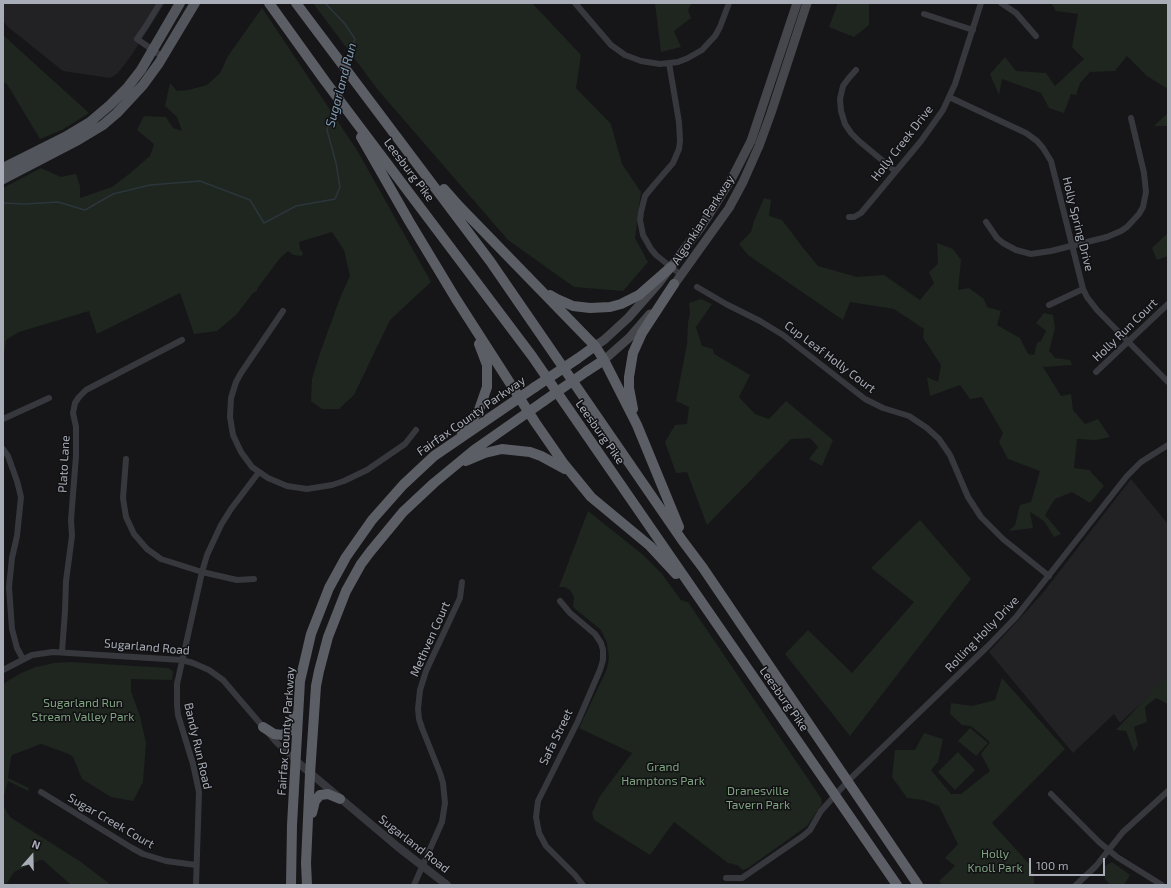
<!DOCTYPE html>
<style>
body{margin:0}
#map{position:relative;width:1171px;height:888px;overflow:hidden;background:#161618;font-family:"Exo 2",sans-serif}
canvas{display:block}
.frame{position:absolute;inset:0;border:4px solid #a8adb8;pointer-events:none}
.north{position:absolute;left:12px;top:836px;width:40px;height:40px;-webkit-text-stroke:3px #111113;paint-order:stroke;rotate:20deg;font-size:11px;font-weight:700;line-height:16px;text-align:center;color:#a8adb8}
.north::after{content:'';display:block;margin:auto;width:14px;height:18px;background:#a8adb8;clip-path:polygon(50% 0,100% 100%,50% 72%,0 100%)}
.scale{position:absolute;left:1029px;top:858px;width:76px;height:18px;box-sizing:border-box;border:2px solid #a8adb8;border-top:0;padding-left:5px;font-size:12px;line-height:14px;white-space:nowrap;color:#a8adb8;-webkit-text-stroke:3px #111113;paint-order:stroke}
</style>
<div id="map">
<canvas width="1171" height="888"></canvas>
<div class="frame"></div>
<div class="north">N</div>
<div class="scale">100 m</div>
</div>
<script>
const g = document.querySelector('canvas').getContext('2d');
g.lineJoin = 'round';
function fillPath(path, color) {
  g.fillStyle = color;
  g.fill(path, 'evenodd');
}
function toPath(rows) {
  const path = new Path2D();
  for (const r of rows) {
    path.moveTo(r[0], r[1]);
    for (let i = 2; i < r.length; i += 2) path.lineTo(r[i], r[i + 1]);
  }
  return path;
}
function trace(path, color, width, dash) {
  g.strokeStyle = color;
  g.lineWidth = width;
  g.lineCap = dash ? 'butt' : 'round';
  g.setLineDash(dash || []);
  g.stroke(path);
}
function label(font, color, halo, rows, align = 'center') {
  g.font = font + ' "Exo 2",sans-serif';
  g.lineWidth = 3;
  g.setLineDash([]);
  g.textBaseline = 'middle';
  g.strokeStyle = halo;
  g.fillStyle = color;
  for (const [text, x, y, turn = 0] of rows) {
    g.save();
    g.translate(x, y);
    g.rotate((+turn || 0) * Math.PI / 180);
    g.textAlign = isNaN(turn) ? turn : align;
    if (halo) g.strokeText(text, 0, 0);
    g.fillText(text, 0, 0);
    g.restore();
  }
}
fillPath(toPath([
 [3,3,165,3,131,56,117,74,110,78,63,71,8,27,3,21],
 [1131,479,1168,524,1168,678,1120,723,1114,714,1073,753,989,652,1042,594]
]), '#222225');
fillPath(toPath([
 [313,3,532,3,581,55,576,88,611,124,622,164,641,192,635,238,648,262,623,291,574,287,508,240,378,90],
 [655,3,692,3,688,10,691,18,674,31,681,47,661,52],
 [838,3,870,3,869,5,869,25,854,37,829,27],
 [1051,3,1168,3,1168,89,1147,76,1127,56,1115,71,1090,72,1080,83,1076,95,1071,94,1064,113,1049,108,1041,93,1002,79,999,95,990,74,1005,57,1016,71,1046,73,1055,86,1084,59,1072,47,1078,14,1056,11],
 [262,8,357,150,431,282,390,320,354,395,339,409,322,409,311,401,312,379,319,356,340,298,350,276,344,250,332,232,299,242,300,249,303,253,302,256,293,255,288,251,280,258,257,289,257,291,253,293,236,315,217,331,194,334,180,293,97,334,89,311,19,332,6,340,3,360,3,188,41,168,61,177,76,174,80,186,80,198,112,187,129,174,150,156,154,144,137,130,144,116,166,117,173,128,182,131,177,117,165,106,170,83,177,91,188,90,207,85,220,73,228,56],
 [3,35,89,113,62,130,40,139,7,84,3,82],
 [1168,113,1168,126,1154,126],
 [764,198,771,200,769,216,782,220,804,249,818,266,857,277,884,275,920,300,934,283,929,272,938,264,937,243,953,249,961,260,958,290,969,288,984,299,987,307,1001,311,997,325,1020,338,1028,354,1034,355,1037,343,1041,341,1046,331,1036,323,1044,313,1053,315,1055,328,1049,351,1055,358,1070,360,1072,365,1043,367,1061,396,1071,394,1073,410,1085,424,1098,419,1110,437,1096,440,1077,439,1074,468,1089,470,1104,486,1090,503,1072,492,1055,499,1045,515,1061,534,1054,537,1044,521,1030,512,1033,528,1009,531,1015,525,1020,505,1031,502,1040,471,1008,459,999,442,1003,433,982,397,970,399,960,385,930,396,927,377,938,382,941,365,923,338,924,329,894,309,850,302,843,320,748,255,739,244,751,232,754,221],
 [1168,233,1168,256,1157,260,1152,248],
 [701,299,712,304,696,327,702,346,713,349,714,354,750,375,739,397,755,414,769,419,786,401,833,440,822,466,809,459,818,447,810,438,791,439,707,525,687,472,676,473,665,442,675,425,687,424,689,407,676,401,687,344,688,322,690,314,689,303],
 [588,511,642,554,662,574,681,600,687,602,688,602,821,798,822,804,807,826,748,868,743,870,737,865,728,863,674,822,650,855,594,820,592,813,600,796,632,753,579,728,607,669,609,658,607,643,601,630,574,608,573,605,574,597,570,590,565,587,559,587],
 [920,520,971,579,850,736,785,654,808,630,852,673,914,602,871,568],
 [70,662,168,668,173,671,172,680,131,679,131,691,140,716,146,743,143,782,133,801,111,797,82,779,73,757,69,754,41,744,12,755,11,757,8,778,29,788,28,791,8,781,3,799,3,684,21,673,36,667,54,663],
 [1168,675,1168,704,1156,698,1145,707,1147,722,1134,727,1138,745,1134,752,1126,731,1116,730],
 [1002,678,1065,749,992,823,1031,866,1029,868,1034,874,1034,885,942,885,939,881,955,866,945,858,958,844,939,806,923,800,907,798,892,777,895,750,915,750,924,733,943,739,938,762,931,770,951,794,961,794,990,771,981,754,990,742,971,726,962,725,950,714,951,703,972,706,995,700],
 [970,728,988,743,976,756,958,741],
 [958,752,975,770,955,790,938,772],
 [3,805,10,817,81,862,111,885,71,885,43,860,40,860,14,872,6,885,3,885],
 [1112,862,1130,875,1124,885,1110,885,1105,879,1103,867]
]), '#1e261f');
trace(toPath([
 [325,3,345,24,355,39,347,65],
 [339,91,345,74],
 [3,203,25,204,58,202,85,210,113,194,150,185,200,181,250,200,264,223,296,206,335,199,340,187,336,163,327,130,336,103]
]), '#2c353c', 1.5);
trace(toPath([
 [160,3,146,26,137,39,163,57],
 [575,3,611,45,625,55,641,61,660,64,678,62,688,58,702,50,715,36,720,27,729,3],
 [1001,3,1016,13,1036,36],
 [924,14,973,30],
 [669,63,679,122,680,141,679,149,673,163,654,185,645,196,641,212,640,220,643,235,651,249,656,255,681,275],
 [856,70,848,79,843,86,840,99,841,111,845,124,851,133,859,141,895,171],
 [949,97,1026,133,1037,141,1043,148,1051,161,1083,289,1087,297,1097,310,1168,382],
 [849,217,854,217,861,213,877,194,921,141,943,110,955,84,981,3],
 [986,222,997,238,1003,243,1016,250,1031,254,1051,251,1107,237,1121,231,1127,227,1139,214,1143,207,1146,192,1144,173,1131,118],
 [697,287,726,304,760,321,783,335,865,399,883,408,909,416,927,428,939,439,950,455,968,497,981,517,1003,539,1049,576],
 [1049,305,1083,289],
 [283,311,241,373,236,382,231,398,230,417,233,435,241,452,252,467,268,478,287,486,307,489,332,485,344,481,367,470,405,444,416,430],
 [1096,372,1168,304],
 [3,419,49,398],
 [3,449,8,456,17,481,21,497,17,536,12,558,9,587,12,629,17,648,23,659],
 [126,459,123,498,126,517,134,534,147,549,161,559,202,572,237,580,254,579],
 [560,601,570,613,595,634,601,643,603,650,603,660,600,670,578,721,538,801,536,817,539,833,546,846,575,875,583,885],
 [62,652,65,611,66,581,72,536,71,520,76,456,76,427,73,413,75,403,79,397,86,390,182,340],
 [3,670,32,655,53,652,182,660,193,663,209,670,223,680,276,742,296,761],
 [41,792,132,848,143,854,166,861,196,865],
 [1051,794,1099,842,1117,857,1162,885],
 [726,878,742,878,803,836,810,830,821,811,848,781,988,646,1016,617,1127,476,1141,462,1168,445],
 [196,885,199,792,193,764,178,715,177,705,177,684,202,572,207,555,221,525,231,509,259,472],
 [414,885,442,822,445,803,443,783,440,773,422,728,419,719,418,709,420,690,426,671,460,598,462,582],
 [1076,885,1096,866,1123,832,1168,791]
]), '#37383d', 6);
trace(toPath([
 [296,761,398,847,447,885]
]), '#37383d', 8);
trace(toPath([
 [671,289,729,208,743,182,759,146,771,113,807,3],
 [595,346,604,340,628,318,658,284,701,227,732,178,751,141,797,3],
 [604,360,630,337,650,314]
]), '#45474d', 9);
trace(toPath([
 [3,168,65,137,90,122,110,105,127,88,141,70,180,3],
 [3,179,78,140,103,125,117,113,143,85,159,63,195,3]
]), '#53555c', 10);
trace(toPath([
 [269,3,325,81,532,356,897,885],
 [296,3,490,261,682,540,703,568,918,885],
 [361,137,409,221,456,299,535,422,564,464,591,497,650,546,676,574],
 [444,189,459,206,595,346,604,360,637,425,679,527],
 [550,295,557,299,573,306,590,308,610,307,621,304,639,295,671,267],
 [577,359,595,346],
 [587,371,604,360],
 [633,409,629,388,629,377,633,353,642,333,674,284],
 [462,433,479,410,487,387,487,365,479,344],
 [466,461,485,453,502,449,511,450,530,452,541,456,565,469],
 [263,727,274,734,282,735,289,731,294,716],
 [312,813,315,801,320,795,328,794,340,799],
 [291,885,292,825,300,681,311,634,329,588,346,557,372,520,403,485,434,456,535,387],
 [307,885,306,863,310,774,316,686,319,671,328,637,346,591,361,564,370,552,403,512,434,483,474,450,544,401]
]), '#5b5e65', 10);
trace(toPath([
 [535,387,577,359],
 [544,401,587,371]
]), '#5b5e65', 10);
label('12px', '#a8adb8', '#111113', [
 ["Holly Creek Drive",902,143,-52],
 ["Leesburg Pike",409,170,53],
 ["Algonkian Parkway",703,220,-57],
 ["Holly Spring Drive",1078,224,76],
 ["Holly Run Court",1125,330,-44],
 ["Cup Leaf Holly Court",830,357,37],
 ["Fairfax County Parkway",471,416,-35],
 ["Leesburg Pike",600,432,55],
 ["Plato Lane",64,464,-87],
 ["Rolling Holly Drive",982,634,-46],
 ["Methven Court",430,639,-66],
 ["Sugarland Road",147,647,5],
 ["Leesburg Pike",784,699,55],
 ["Fairfax County Parkway",286,731,-86],
 ["Safa Street",556,737,-64],
 ["Bandy Run Road",198,746,77],
 ["Sugar Creek Court",111,821,30],
 ["Sugarland Road",414,844,38]
]);
label('12px', '#7fa381', '#111113', [
 ["Sugarland Run",83,703],
 ["Stream Valley Park",83,717],
 ["Grand",663,767],
 ["Hamptons Park",663,781],
 ["Dranesville",758,791],
 ["Tavern Park",758,805],
 ["Holly",995,854],
 ["Knoll Park",995,868]
]);
label('italic 13px', '#7f9bb3', '#111113', [
 ["Sugarland Run",341,85,-75]
]);
</script>
